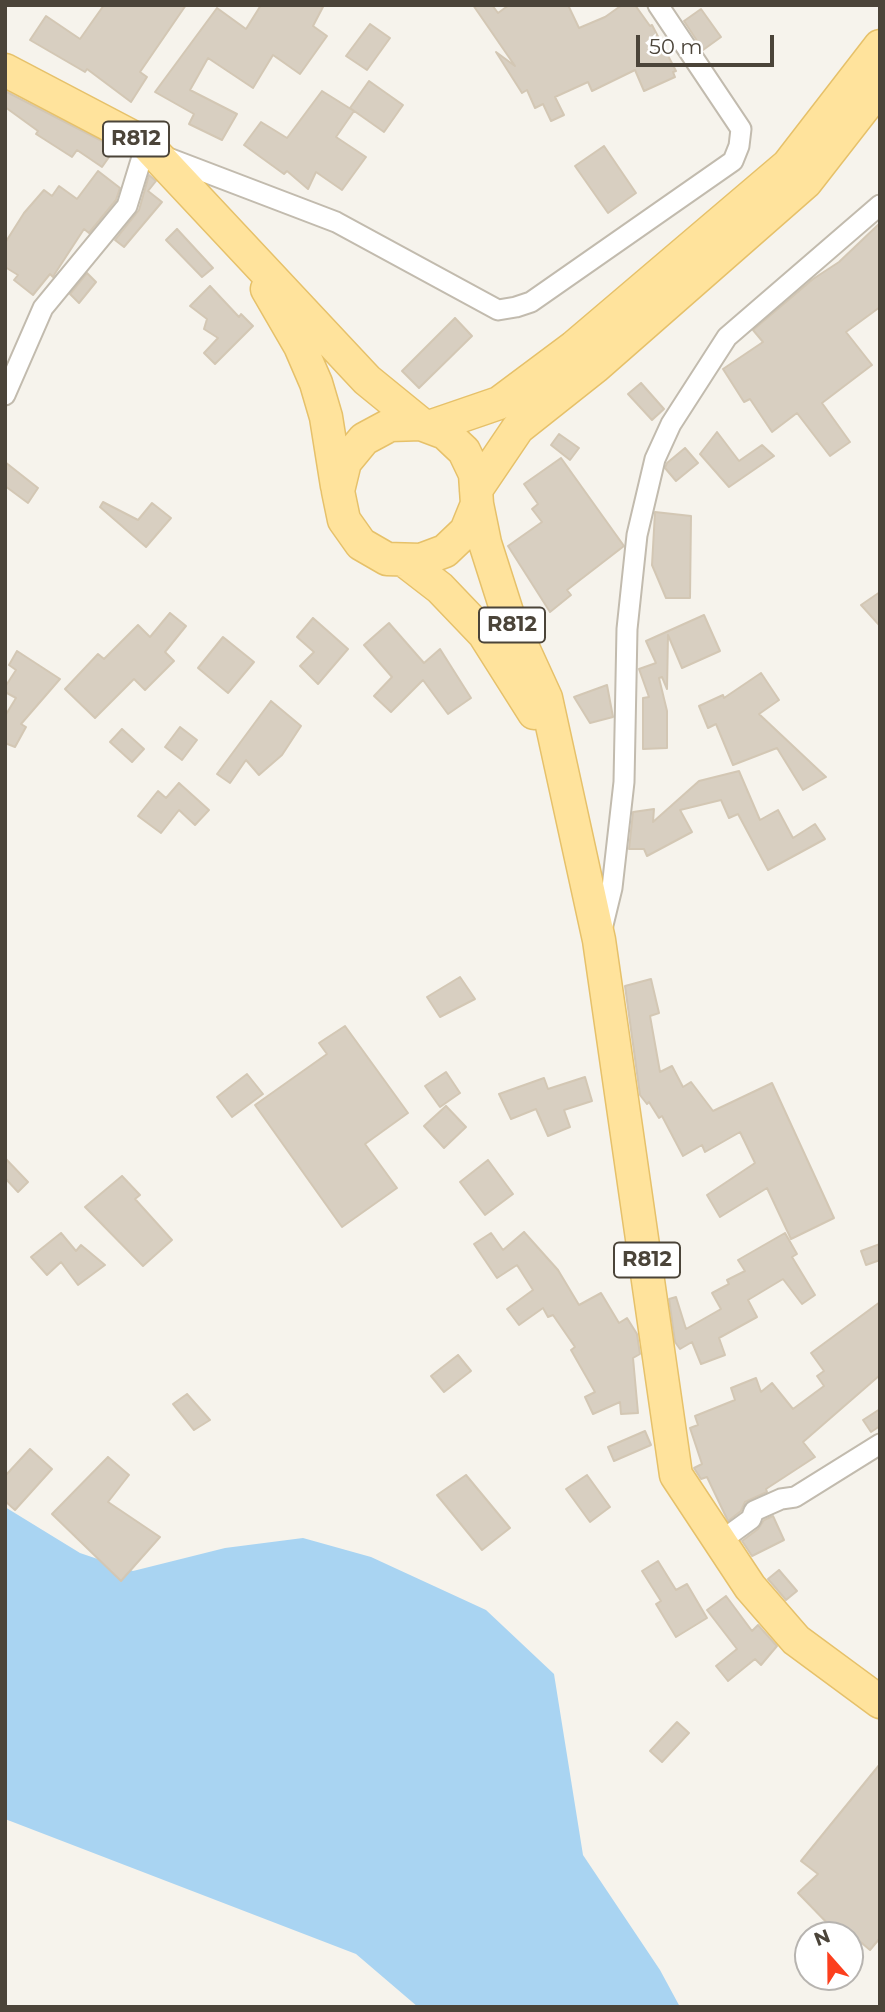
<!DOCTYPE html>
<style>
body{margin:0}
#map{position:relative;width:885px;height:2012px;overflow:hidden;background:#f6f3ec;font-family:Montserrat,sans-serif}
canvas{display:block}
.frame{position:absolute;inset:0;border:7px solid #4b4439;pointer-events:none}
.north{position:absolute;left:794px;top:1921px;width:70px;height:70px;box-sizing:border-box;background:#fff;border:2px solid #b7b4b0;border-radius:50%;rotate:339deg;font-size:19px;font-weight:700;line-height:28px;text-align:center;color:#4b4439}
.north::after{content:'';display:block;margin:auto;width:24px;height:32px;background:#fc3f1d;clip-path:polygon(50% 0,100% 100%,50% 72%,0 100%)}
.scale{position:absolute;left:636px;top:35px;width:138px;height:32px;box-sizing:border-box;border:4px solid #4b4439;border-top:0;padding-left:9px;font-size:21px;line-height:24px;white-space:nowrap;color:#4b4439;-webkit-text-stroke:5px #fff;paint-order:stroke}
</style>
<div id="map">
<canvas width="885" height="2012"></canvas>
<div class="frame"></div>
<div class="north">N</div>
<div class="scale">50 m</div>
</div>
<script>
const g = document.querySelector('canvas').getContext('2d');
g.lineJoin = 'round';
function fillPath(path, color) {
  g.fillStyle = color;
  g.fill(path, 'evenodd');
}
function toPath(rows) {
  const path = new Path2D();
  for (const r of rows) {
    path.moveTo(r[0], r[1]);
    for (let i = 2; i < r.length; i += 2) path.lineTo(r[i], r[i + 1]);
  }
  return path;
}
function trace(path, color, width, dash) {
  g.strokeStyle = color;
  g.lineWidth = width;
  g.lineCap = dash ? 'butt' : 'round';
  g.setLineDash(dash || []);
  g.stroke(path);
}
function label(font, color, halo, rows, align = 'center') {
  g.font = font + ' Montserrat,sans-serif';
  g.lineWidth = 7;
  g.setLineDash([]);
  g.textBaseline = 'middle';
  g.strokeStyle = halo;
  g.fillStyle = color;
  for (const [text, x, y, turn = 0] of rows) {
    g.save();
    g.translate(x, y);
    g.rotate((+turn || 0) * Math.PI / 180);
    g.textAlign = isNaN(turn) ? turn : align;
    if (halo) g.strokeText(text, 0, 0);
    g.fillText(text, 0, 0);
    g.restore();
  }
}
fillPath(toPath([
 [5,1507,80,1553,133,1571,225,1548,303,1538,371,1557,486,1610,554,1674,583,1855,660,1970,680,2007,418,2007,356,1954,5,1819]
]), '#a9d4f2');
const building = toPath([
 [104,5,186,5,140,72,147,77,131,102,87,69,85,72,30,40,46,16,80,39,104,5],
 [261,5,324,5,313,26,327,36,300,74,273,55,253,88,208,58,190,90,237,114,222,140,189,124,194,114,155,92,217,8,246,29,261,5],
 [473,5,492,5,498,13,509,5,568,5,579,28,605,17,622,5,635,5,650,26,652,25,676,71,673,72,675,77,644,91,635,70,592,91,588,82,555,97,564,115,551,121,543,104,535,108,527,90,522,93,496,52,515,66,473,5],
 [701,9,721,37,703,50,684,21,701,9],
 [370,24,390,38,367,70,346,56,370,24],
 [369,81,403,105,384,132,350,108,369,81],
 [5,91,100,140,114,150,102,167,77,150,72,157,36,134,38,131,5,107,5,91],
 [322,91,354,111,336,137,366,157,342,190,316,172,308,189,287,171,284,174,244,145,261,122,287,138,322,91],
 [604,146,636,193,608,213,575,166,604,146],
 [98,171,120,188,116,200,89,233,84,229,56,272,53,277,50,274,33,295,14,280,18,275,5,267,5,243,24,213,44,190,52,196,59,186,77,199,98,171],
 [149,175,156,181,148,191,162,202,124,247,115,240,139,210,149,175],
 [880,223,880,307,846,332,872,365,822,403,850,442,830,456,797,413,772,432,750,399,744,402,723,369,763,342,753,330,813,279,839,262,880,223],
 [177,229,213,268,202,277,166,240,177,229],
 [87,273,96,282,79,303,70,294,87,273],
 [210,286,239,317,241,314,253,326,215,364,204,353,218,338,204,329,207,319,190,306,210,286],
 [455,318,472,336,419,388,402,371,455,318],
 [641,383,664,409,652,420,628,394,641,383],
 [717,432,739,461,762,445,774,456,729,487,700,454,717,432],
 [559,434,579,448,570,460,551,445,559,434],
 [685,448,698,463,676,481,665,468,667,463,685,448],
 [561,458,624,546,567,590,571,595,550,612,508,546,542,522,532,509,538,504,524,484,561,458],
 [5,462,38,488,28,503,5,486,5,462],
 [103,502,138,520,152,503,171,518,146,547,100,507,103,502],
 [655,512,691,516,690,598,666,598,652,565,655,512],
 [880,592,880,626,861,605,880,592],
 [170,613,186,626,165,652,174,661,145,690,134,679,95,718,65,689,98,654,104,659,138,625,150,637,170,613],
 [704,615,720,651,682,668,668,635,667,689,662,677,659,678,667,711,667,748,643,749,643,698,649,697,639,669,656,663,646,641,704,615],
 [313,618,348,649,318,684,300,666,314,652,297,637,313,618],
 [389,623,424,663,440,649,471,698,448,714,423,680,391,712,374,696,392,677,364,645,389,623],
 [223,637,254,662,228,693,198,668,223,637],
 [17,651,60,679,21,724,26,727,15,747,5,743,5,716,16,698,5,692,5,687,16,670,9,665,17,651],
 [761,673,779,700,759,714,826,777,803,790,777,748,733,765,716,724,708,728,699,706,723,695,724,698,761,673],
 [607,685,613,717,590,723,574,697,607,685],
 [271,701,301,726,282,755,259,775,246,760,230,783,217,774,271,701],
 [180,727,197,740,182,760,165,747,180,727],
 [122,729,144,749,132,762,110,742,122,729],
 [739,771,760,820,778,810,793,838,815,824,825,839,768,870,738,814,729,818,721,800,680,810,692,832,647,856,644,849,629,849,633,812,654,809,653,822,699,781,739,771],
 [179,783,209,810,195,825,179,810,161,833,138,816,158,791,166,798,179,783],
 [460,977,475,999,440,1017,427,997,460,977],
 [651,979,659,1013,650,1016,660,1072,672,1066,683,1087,691,1082,713,1111,772,1083,834,1218,791,1239,767,1188,720,1217,707,1195,755,1163,740,1132,705,1152,702,1145,683,1156,662,1116,659,1118,649,1102,647,1104,640,1095,625,986,651,979],
 [345,1026,408,1113,365,1144,397,1188,342,1227,255,1105,327,1054,319,1043,345,1026],
 [446,1072,460,1093,440,1107,425,1086,446,1072],
 [247,1074,263,1094,232,1117,217,1097,247,1074],
 [585,1077,592,1101,564,1110,570,1127,548,1136,536,1109,511,1119,499,1094,544,1078,548,1089,585,1077],
 [446,1106,466,1127,444,1148,424,1126,446,1106],
 [5,1158,28,1182,18,1192,5,1178,5,1158],
 [488,1160,513,1194,485,1215,460,1182,488,1160],
 [122,1176,140,1195,135,1199,172,1240,143,1266,85,1207,122,1176],
 [524,1232,558,1270,579,1305,601,1293,619,1323,627,1318,637,1334,640,1354,633,1358,638,1413,621,1414,620,1402,593,1414,585,1397,595,1392,571,1350,575,1347,553,1315,548,1317,543,1308,519,1325,507,1309,533,1290,517,1265,497,1278,474,1244,491,1233,503,1250,524,1232],
 [61,1233,76,1251,81,1245,105,1265,78,1285,61,1262,47,1275,31,1257,61,1233],
 [785,1233,797,1254,792,1257,815,1295,802,1304,783,1279,748,1300,757,1317,719,1338,725,1355,701,1364,692,1342,680,1349,675,1342,669,1299,676,1297,686,1329,721,1309,712,1293,729,1284,727,1280,745,1271,738,1260,785,1233],
 [880,1244,880,1260,866,1265,861,1251,880,1244],
 [880,1302,880,1375,803,1442,815,1457,766,1489,767,1492,745,1502,741,1511,728,1521,707,1477,701,1479,694,1468,702,1464,690,1428,698,1425,695,1416,735,1400,731,1388,756,1378,761,1392,772,1383,793,1409,824,1386,817,1376,824,1371,811,1353,880,1302],
 [458,1355,471,1371,444,1392,431,1376,458,1355],
 [187,1394,210,1420,194,1430,173,1404,187,1394],
 [880,1409,880,1426,871,1432,863,1420,880,1409],
 [645,1431,651,1445,614,1461,608,1447,645,1431],
 [30,1449,52,1469,15,1510,5,1501,5,1476,30,1449],
 [108,1457,129,1475,108,1502,160,1537,121,1581,52,1514,108,1457],
 [466,1475,510,1528,482,1550,437,1495,466,1475],
 [587,1475,610,1507,590,1522,566,1489,587,1475],
 [773,1516,784,1540,752,1556,742,1541,758,1529,764,1520,773,1516],
 [658,1561,676,1590,687,1584,707,1618,676,1637,656,1604,661,1601,642,1571,658,1561],
 [779,1570,797,1591,786,1600,768,1579,779,1570],
 [726,1596,752,1631,758,1625,777,1646,761,1665,755,1659,728,1681,716,1666,737,1649,707,1610,726,1596],
 [677,1722,689,1733,662,1762,650,1751,677,1722],
 [880,1764,880,1938,870,1950,838,1923,833,1929,798,1893,818,1874,801,1861,880,1764]
]);
fillPath(building, '#d8cfc1');
trace(building, '#d3c7b4', 2);
const minor = toPath([
 [163,156,336,222,498,310,516,307,531,302,733,161,739,146,741,129,658,5],
 [5,395,43,308,127,206,146,144],
 [602,929,612,888,624,782,627,629,637,535,655,459,671,424,727,337,880,205],
 [718,1543,751,1519,754,1511,781,1499,795,1497,880,1444]
]);
const primary = toPath([
 [5,70,146,144,367,380,421,424,445,433,464,451,475,474,477,504,466,531,445,551,421,560,387,559,361,544,344,520,338,491,345,462,364,439,390,425,421,424],
 [267,289,300,346,316,383,326,417,337,486],
 [429,427,499,403,574,347,788,165,880,46],
 [476,490,518,428,595,367,806,182,880,87],
 [477,504,485,543,508,615,546,698,599,940,676,1475,750,1587,796,1640,880,1702],
 [405,561,440,588,484,634,534,713]
]);
trace(minor, '#c2bbae', 23);
trace(primary, '#e6c16a', 35);
trace(minor, '#fff', 19);
trace(primary, '#ffe39c', 32);
for (const [x, y, w] of [
 [136,139,66],
 [512,625,66],
 [647,1260,66]
]) {
  const box = new Path2D();
  box.roundRect(x - w / 2, y - 17.5, w, 35, 5);
  g.fillStyle = '#fff';
  g.fill(box);
  trace(box, '#4b4439', 2);
}
label('bold 21px', '#4b4439', null, [
 ["R812",136,139],
 ["R812",512,625],
 ["R812",647,1260]
]);
</script>
